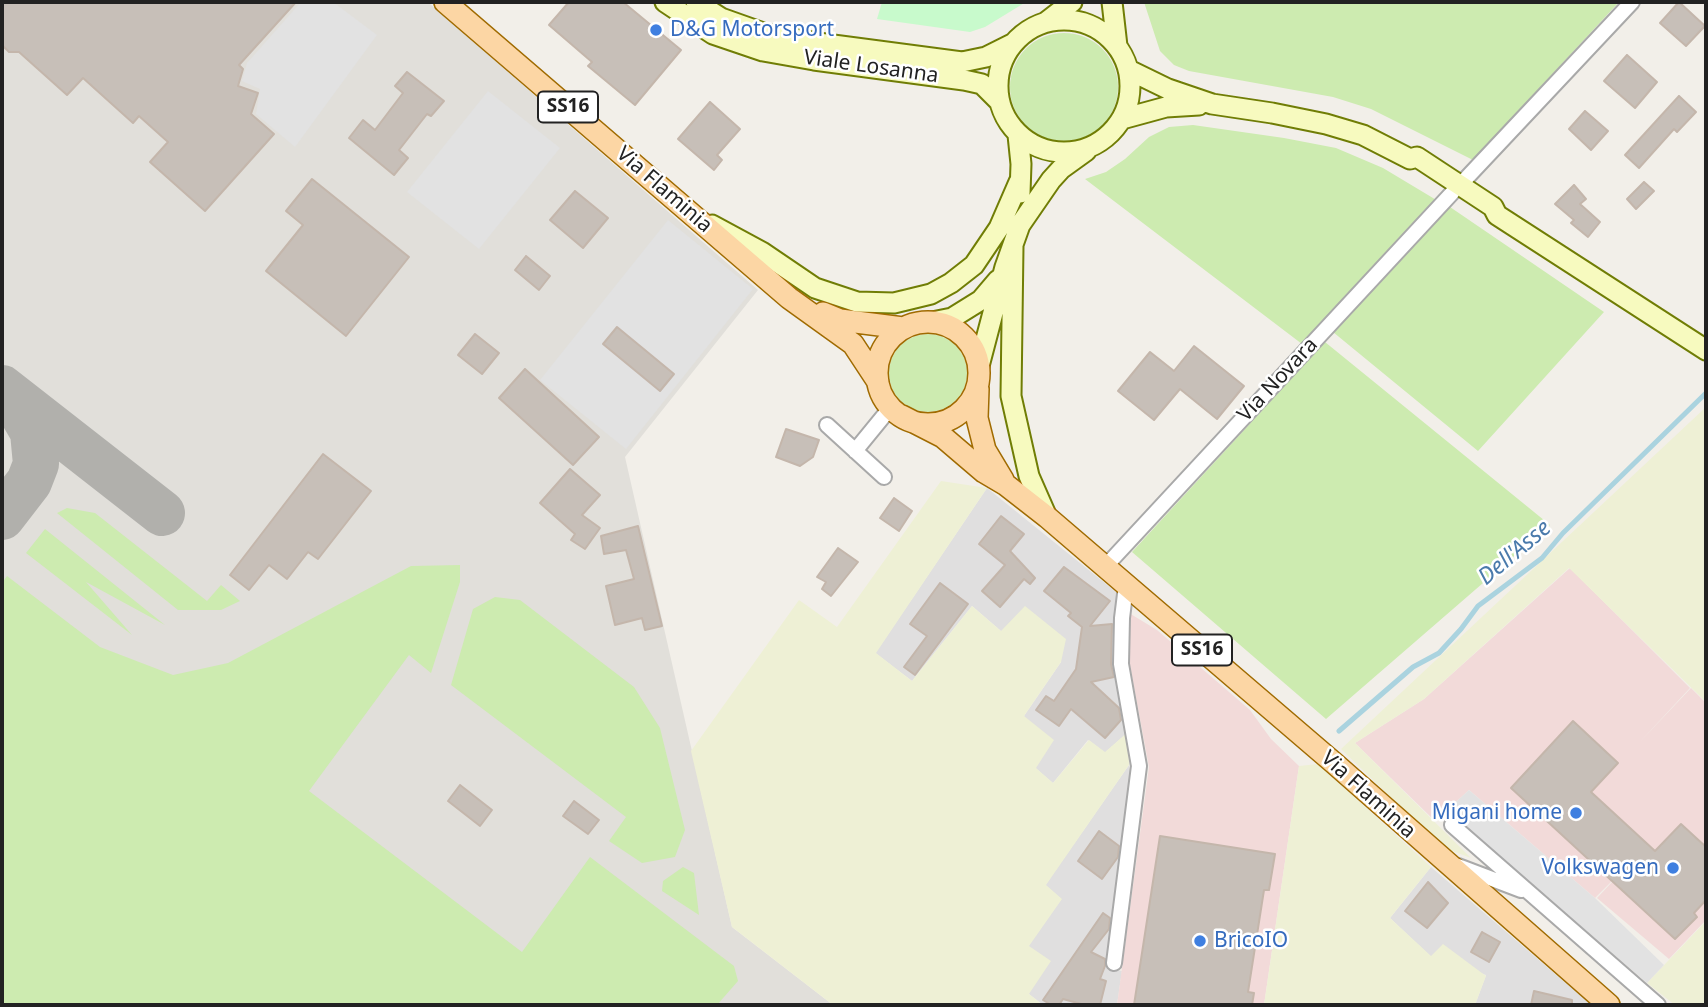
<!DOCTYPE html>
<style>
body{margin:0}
#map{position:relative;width:1708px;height:1007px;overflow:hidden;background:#f2efe9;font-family:"Noto Sans",sans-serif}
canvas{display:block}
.frame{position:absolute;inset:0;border:4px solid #222;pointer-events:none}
</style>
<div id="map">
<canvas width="1708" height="1007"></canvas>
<div class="frame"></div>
</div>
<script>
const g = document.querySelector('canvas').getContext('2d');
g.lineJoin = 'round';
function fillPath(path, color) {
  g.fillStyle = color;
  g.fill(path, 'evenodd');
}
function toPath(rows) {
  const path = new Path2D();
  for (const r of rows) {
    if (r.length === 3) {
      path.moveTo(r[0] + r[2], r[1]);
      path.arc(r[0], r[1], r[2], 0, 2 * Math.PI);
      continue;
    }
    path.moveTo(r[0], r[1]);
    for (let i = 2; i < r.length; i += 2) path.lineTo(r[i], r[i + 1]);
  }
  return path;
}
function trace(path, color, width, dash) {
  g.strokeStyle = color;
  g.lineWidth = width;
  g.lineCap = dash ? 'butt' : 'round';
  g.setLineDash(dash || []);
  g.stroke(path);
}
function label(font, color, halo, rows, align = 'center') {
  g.font = font + ' "Noto Sans",sans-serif';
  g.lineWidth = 5;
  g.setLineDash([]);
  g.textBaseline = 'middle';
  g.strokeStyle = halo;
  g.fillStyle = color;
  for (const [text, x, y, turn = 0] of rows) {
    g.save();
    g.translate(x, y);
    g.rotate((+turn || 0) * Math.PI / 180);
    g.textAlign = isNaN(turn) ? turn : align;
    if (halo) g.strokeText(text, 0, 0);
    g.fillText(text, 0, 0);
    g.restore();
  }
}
fillPath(toPath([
 [987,488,1116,592,1116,682,1128,732,1105,753,1088,740,1053,783,1035,768,1024,716,1061,662,1001,631,972,606,912,681,875,653],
 [1129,765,1131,778,1108,968,1122,971,1117,1005,1043,1005,1029,994,1028,946,1061,899,1045,885],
 [1431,867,1591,1005,1475,1005,1486,975,1431,957,1390,918]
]), '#e0dfdf');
fillPath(toPath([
 [1570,568,1690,688,1638,744,1691,688,1706,703,1706,920,1669,959,1597,898,1628,865,1595,898,1469,790,1435,821,1355,743,1424,699],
 [1129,613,1157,630,1250,710,1271,739,1299,766,1264,1005,1117,1005,1149,767,1128,655]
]), '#f2dad9');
fillPath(toPath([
 [2,2,407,2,430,4,758,290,625,457,732,927,833,1005,2,1005]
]), '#e1dfda');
fillPath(toPath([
 [1706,407,1706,702,1569,568,1424,699,1355,743,1471,858,1442,847,1341,749],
 [941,481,987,488,876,653,912,681,972,606,1001,631,1025,606,1066,639,1061,662,1024,716,1054,740,1036,768,1053,783,1089,740,1105,752,1128,732,1129,765,1046,885,1062,899,1029,946,1051,961,1029,994,1043,1005,833,1005,732,927,691,751,799,600,837,627],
 [1318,764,1431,867,1390,918,1431,956,1443,944,1486,976,1475,1005,1264,1005,1299,766],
 [1706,921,1706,1005,1675,1005,1647,983]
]), '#eef0d5');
fillPath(toPath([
 [1144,2,1619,2,1473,160,1371,109,1333,97,1189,71,1174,65,1160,51],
 [1064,87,54],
 [1193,125,1284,138,1336,148,1383,168,1438,201,1302,344,1085,179,1106,172,1125,159,1149,137,1169,127],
 [1450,207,1604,312,1478,451,1333,332],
 [928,373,39],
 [1325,342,1550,525,1326,719,1132,552],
 [67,508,95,513,207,601,221,585,240,601,221,610,178,610,57,513],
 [45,529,165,625,86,582,132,635,26,553],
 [460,565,460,582,431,673,409,655,309,791,522,952,590,857,734,966,738,981,717,1005,2,1005,2,583,7,576,100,647,173,675,228,663,411,566],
 [495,597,520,600,634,687,660,728,685,830,675,857,642,863,609,841,626,817,451,685,473,609],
 [683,867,694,873,699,915,662,891,663,881]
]), '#cdebb0');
fillPath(toPath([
 [882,2,1026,2,985,27,970,32,877,19]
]), '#c8facc');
fillPath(toPath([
 [301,2,333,2,377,35,295,147,256,114,260,89,242,81,247,63],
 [488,91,560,148,479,249,407,192],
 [668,220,753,289,626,449,540,380],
 [1469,790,1595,898,1664,965,1647,983,1446,811]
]), '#e2e2e2');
trace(toPath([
 [1339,731,1413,667,1439,653,1461,629,1478,606,1542,558,1563,533,1706,393]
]), '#aad3df', 5);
trace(toPath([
 [2,388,162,513],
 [2,517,29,482,36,464,33,432,15,401]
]), '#b1b0ac', 46);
const building = toPath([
 [2,2,296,2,239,65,243,69,238,86,258,93,251,114,274,134,205,211,150,162,168,142,139,116,133,123,83,78,67,95,19,52,9,52,2,45,2,2],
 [569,2,623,2,681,50,635,105,588,66,592,62,549,25,569,2],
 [1679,2,1705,26,1686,46,1660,23,1679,2],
 [1627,55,1657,82,1635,108,1604,81,1627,55],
 [407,72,444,101,431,116,427,114,399,150,408,158,394,175,349,138,363,120,375,130,403,93,395,86,407,72],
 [1679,96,1696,112,1677,132,1674,129,1639,168,1625,155,1679,96],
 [710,102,740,129,717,155,722,160,714,170,678,139,710,102],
 [1585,111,1608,131,1591,150,1569,129,1585,111],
 [312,179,409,257,346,336,266,271,303,225,286,211,312,179],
 [1644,182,1654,191,1636,209,1627,199,1644,182],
 [1574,185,1586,199,1580,204,1600,222,1588,237,1571,223,1574,220,1555,204,1574,185],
 [575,191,608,218,583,248,550,220,575,191],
 [526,256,550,276,539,290,515,270,526,256],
 [617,327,674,374,660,391,603,344,617,327],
 [475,334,499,353,482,374,458,355,475,334],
 [1194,346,1244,386,1217,419,1180,389,1154,420,1118,391,1150,352,1174,371,1194,346],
 [525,369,599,437,573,465,499,398,525,369],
 [786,429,819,440,813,457,800,466,776,457,786,429],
 [323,454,371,491,318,559,308,552,287,579,269,565,249,590,230,575,323,454],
 [570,469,600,495,582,515,600,528,585,549,571,540,575,534,540,503,570,469],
 [894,498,912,511,899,531,880,518,894,498],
 [1001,516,1024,534,1010,551,1035,578,1030,584,1024,579,1000,607,982,591,1005,565,979,544,1001,516],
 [638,526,662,626,645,630,642,618,615,625,606,586,634,579,626,550,604,554,601,536,638,526],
 [838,548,858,562,831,596,822,589,826,582,817,577,838,548],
 [1064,567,1110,601,1090,626,1112,624,1111,664,1114,677,1091,682,1119,708,1121,720,1105,738,1071,709,1059,726,1036,710,1046,696,1054,701,1076,669,1082,627,1068,616,1071,613,1044,591,1064,567],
 [940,583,968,604,915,675,904,667,927,636,910,624,940,583],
 [1573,721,1618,763,1591,792,1655,851,1681,824,1706,847,1706,900,1694,913,1697,917,1675,939,1511,788,1573,721],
 [460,785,492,810,480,826,448,801,460,785],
 [574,801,599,820,588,834,563,816,574,801],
 [1099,831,1119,846,1118,857,1102,879,1078,861,1099,831],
 [1160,836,1275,854,1269,890,1264,890,1248,992,1254,993,1252,1005,1134,1005,1160,836],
 [1428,882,1448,903,1427,928,1405,911,1428,882],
 [1103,913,1110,918,1109,929,1091,952,1105,959,1105,966,1100,979,1106,981,1100,1005,1085,1005,1063,999,1059,1005,1051,1005,1043,1000,1103,913],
 [1482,932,1500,942,1489,962,1471,952,1482,932],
 [1534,991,1572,1000,1572,1005,1531,1005,1534,991]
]);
fillPath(building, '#c7bfb8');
trace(building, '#c4b6ab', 2);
const street = toPath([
 [1460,185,1632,2],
 [827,425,884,477],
 [855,451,891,407],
 [1104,568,1452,193],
 [1452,825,1658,1005],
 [1458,866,1521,890],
 [1114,963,1139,766,1121,664,1122,618,1126,586]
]);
const secondary = toPath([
 [665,2,713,34,763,51,814,60,964,80,982,84,999,101],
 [696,2,721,18,766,34,818,43,962,62,986,57,1012,44],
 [1112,2,1117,46],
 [1064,86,66],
 [1046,22,1072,2],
 [1129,70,1168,89,1212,104,1272,113,1326,124,1363,135,1410,159,1417,157,1493,207,1497,215,1706,350],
 [1122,119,1166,107,1199,105],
 [1018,135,1021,164,1020,193],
 [712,225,762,252,815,288,857,302,894,303,931,294,951,283,974,265,999,228,1019,182],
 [1013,246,1011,396,1029,476,1047,517],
 [932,322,952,318,981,300,998,280],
 [979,366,1005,267,1020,225,1051,180,1061,169,1086,151]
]);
const primary = toPath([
 [445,2,789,298,853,344,878,382],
 [823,313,840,320,903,328],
 [928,373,51],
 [978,389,977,418,985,450,1003,480],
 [902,416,943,437,984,472,1006,485,1047,517,1334,763,1609,1005]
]);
trace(street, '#a9a9a9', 18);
trace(secondary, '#707d05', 23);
trace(primary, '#a06b00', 24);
trace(street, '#fff', 14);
trace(secondary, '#f7fabf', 19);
trace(primary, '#fcd6a4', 21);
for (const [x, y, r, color] of [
 [656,30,7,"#3f7fe0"],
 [1576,813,7,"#3f7fe0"],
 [1673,868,7,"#3f7fe0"],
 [1200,941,7,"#3f7fe0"]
]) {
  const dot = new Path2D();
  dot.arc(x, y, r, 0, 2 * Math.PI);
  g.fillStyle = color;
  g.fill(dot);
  trace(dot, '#fff', 2.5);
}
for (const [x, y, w] of [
 [568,107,60],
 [1202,650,60]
]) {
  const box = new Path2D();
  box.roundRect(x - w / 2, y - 15.5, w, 31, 5);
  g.fillStyle = '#fff';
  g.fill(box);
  trace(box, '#222', 2);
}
label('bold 19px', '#222', null, [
 ["SS16",568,107],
 ["SS16",1202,650]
]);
label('21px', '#366cbe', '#fff', [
 ["D&G Motorsport",670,30],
 ["Migani home",1562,813,"right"],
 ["Volkswagen",1659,868,"right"],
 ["BricoIO",1214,941]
], 'left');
label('21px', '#222', '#fff', [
 ["Viale Losanna",871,67,8],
 ["Via Flaminia",664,190,41],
 ["Via Novara",1278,380,-47],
 ["Via Flaminia",1368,795,42]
]);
label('italic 23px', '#4a7aab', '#fff', [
 ["Dell'Asse",1515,553,-40]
]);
</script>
